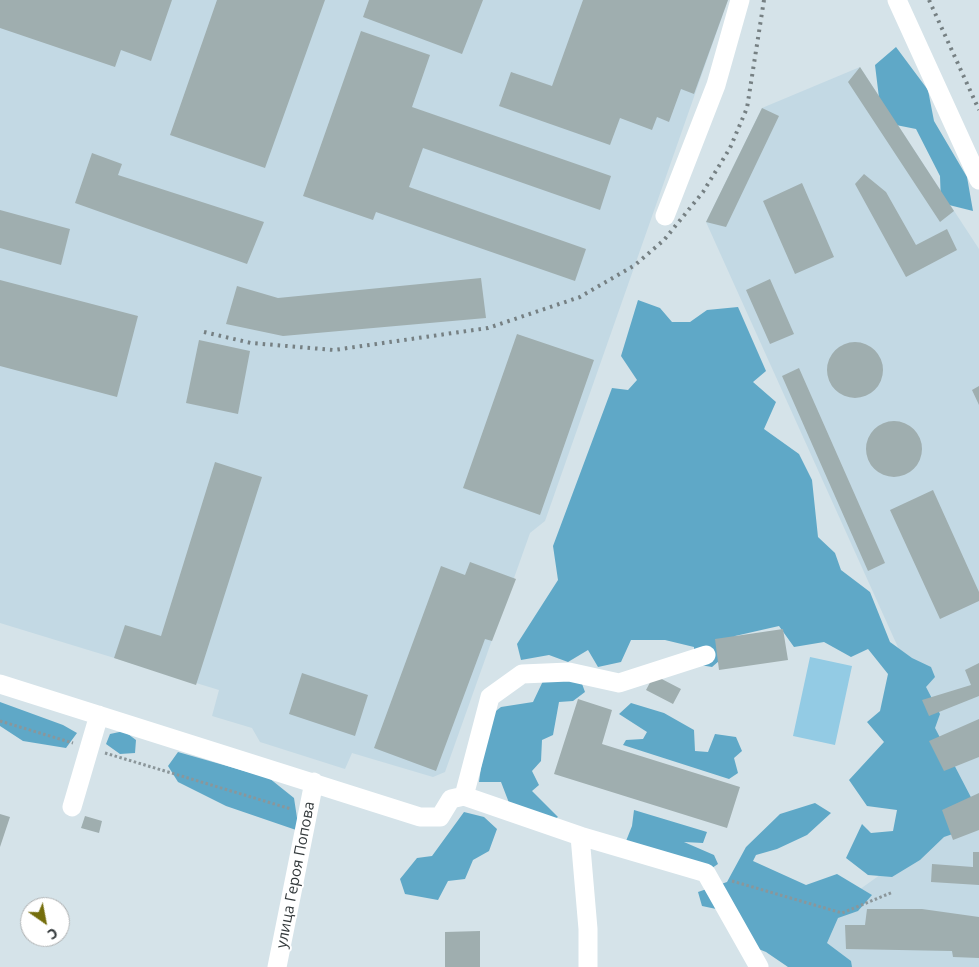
<!DOCTYPE html>
<meta charset="utf-8">
<style>
body{margin:0}
#map{position:relative;width:979px;height:967px;overflow:hidden;background:#d5e3e9;font-family:"Open Sans",sans-serif}
canvas{display:block}
.north{position:absolute;left:20px;top:897px;width:50px;height:50px;box-sizing:border-box;background:#fff;border:1px solid #adb0b1;border-radius:50%;rotate:147deg;font-size:14px;font-weight:700;line-height:20px;text-align:center;color:#33393b}
.north::after{content:'';display:block;margin:auto;width:18px;height:22px;background:#756e0c;clip-path:polygon(50% 0,100% 100%,50% 72%,0 100%)}
</style>
<div id="map">
<canvas width="979" height="967"></canvas>
<div class="north">С</div>
</div>
<script>
const g = document.querySelector('canvas').getContext('2d');
g.lineJoin = 'round';
function fillPath(path, color) {
  g.fillStyle = color;
  g.fill(path, 'evenodd');
}
function toPath(rows) {
  const path = new Path2D();
  for (const r of rows) {
    if (r.length === 3) {
      path.moveTo(r[0] + r[2], r[1]);
      path.arc(r[0], r[1], r[2], 0, 2 * Math.PI);
      continue;
    }
    path.moveTo(r[0], r[1]);
    for (let i = 2; i < r.length; i += 2) path.lineTo(r[i], r[i + 1]);
  }
  return path;
}
function trace(path, color, width, dash) {
  g.strokeStyle = color;
  g.lineWidth = width;
  g.lineCap = dash ? 'butt' : 'round';
  g.setLineDash(dash || []);
  g.stroke(path);
}
function label(font, color, halo, rows, align = 'center') {
  g.font = font + ' "Open Sans",sans-serif';
  g.lineWidth = 4;
  g.setLineDash([]);
  g.textBaseline = 'middle';
  g.strokeStyle = halo;
  g.fillStyle = color;
  for (const [text, x, y, turn = 0] of rows) {
    g.save();
    g.translate(x, y);
    g.rotate((+turn || 0) * Math.PI / 180);
    g.textAlign = isNaN(turn) ? turn : align;
    if (halo) g.strokeText(text, 0, 0);
    g.fillText(text, 0, 0);
    g.restore();
  }
}
fillPath(toPath([
 [0,0,728,0,545,521,530,533,445,772,433,777,352,753,345,769,260,742,252,728,212,716,219,690,0,623],
 [860,67,979,249,979,967,834,967,821,951,835,907,936,835,929,716,706,222,762,108]
]), '#c3d9e4');
fillPath(toPath([
 [810,657,852,666,835,745,793,736]
]), '#93cbe4');
fillPath(toPath([
 [896,47,928,90,934,121,967,177,973,211,941,203,940,176,916,129,891,124,880,106,875,65],
 [638,300,660,308,672,322,690,322,707,310,738,307,766,371,753,382,776,402,764,429,799,454,812,480,818,537,835,553,841,570,870,592,890,642,912,658,931,667,935,677,926,687,940,714,935,728,976,807,967,829,944,837,920,860,892,877,868,875,846,858,862,824,871,833,893,831,897,810,867,806,849,780,884,742,867,722,880,711,888,674,868,649,851,657,824,642,794,647,779,626,735,636,726,655,712,667,694,664,694,647,665,640,631,640,621,662,598,667,588,650,568,662,549,655,521,660,517,644,558,580,553,546,612,388,628,390,637,380,621,356],
 [543,681,581,681,585,692,573,701,559,702,553,735,542,740,541,761,532,771,539,785,532,791,558,817,550,822,511,808,501,782,479,782,488,717,501,707,533,702],
 [0,702,63,725,77,733,66,748,23,741,0,726],
 [631,703,664,713,694,730,695,751,708,752,715,734,736,737,742,751,734,758,738,773,729,779,623,745,626,740,643,739,647,732,619,714],
 [124,731,136,740,135,753,120,754,106,744,110,734],
 [178,752,269,778,294,798,299,831,226,806,178,782,168,766],
 [815,803,831,813,807,835,777,849,756,855,753,861,806,885,837,874,872,895,858,911,838,918,827,943,851,961,852,967,788,967,766,952,736,940,740,914,702,906,698,892,727,882,746,847,780,814],
 [634,810,707,832,703,843,684,842,714,855,718,864,709,870,626,841,632,826],
 [464,812,484,817,497,829,489,851,473,860,465,879,448,881,438,900,405,894,400,879,417,858,432,856]
]), '#5fa8c7');
fillPath(toPath([
 [0,0,172,0,151,61,121,50,115,67,0,28],
 [217,0,325,0,265,168,170,135],
 [369,0,483,0,462,54,363,17],
 [583,0,728,0,694,94,681,89,669,122,657,117,652,130,620,118,610,145,499,106,511,72,552,86],
 [361,31,430,55,412,107,611,176,600,210,423,148,409,187,586,249,575,281,376,212,373,220,303,196],
 [860,67,954,211,940,222,848,82],
 [762,108,779,116,726,227,706,222],
 [92,153,122,164,118,175,264,222,247,264,75,203],
 [864,174,886,192,916,245,947,229,957,250,906,277,855,184],
 [802,183,834,257,795,274,763,201],
 [0,210,70,229,61,265,0,248],
 [481,278,486,318,283,336,226,324,237,286,278,298],
 [770,279,794,334,770,344,746,290],
 [0,280,138,316,117,397,0,366],
 [517,334,594,360,540,515,463,488],
 [199,340,250,351,238,414,186,403],
 [855,370,28],
 [799,368,885,563,868,571,782,376],
 [979,386,979,405,972,390],
 [894,449,28],
 [215,462,262,477,196,685,114,658,125,625,161,636],
 [933,490,979,592,979,601,940,619,890,510],
 [470,562,516,579,492,641,485,639,436,771,374,748,441,566,465,575],
 [783,629,788,660,719,670,715,639],
 [979,663,979,696,929,716,922,700,971,685,965,670],
 [302,673,368,695,355,736,289,714],
 [654,675,681,689,673,704,646,690],
 [578,699,612,710,602,744,740,787,727,828,554,774],
 [979,719,979,757,944,771,929,741],
 [979,793,979,830,953,840,942,810],
 [0,814,10,817,0,847],
 [85,816,102,821,99,833,81,828],
 [973,852,979,852,979,885,931,882,932,864,973,867],
 [867,909,922,909,979,917,979,958,953,957,952,951,846,949,845,925,865,925],
 [480,931,480,967,445,967,445,932]
]), '#9faeaf');
trace(toPath([
 [0,721,73,743],
 [105,753,291,809],
 [732,881,842,913,893,892]
]), '#8b969a', 3, [2.5, 2.5]);
trace(toPath([
 [897,0,979,180],
 [665,216,716,85,740,0],
 [0,684,420,817,440,817,451,799,464,796,490,697,522,674,569,672,619,683,706,655],
 [464,796,580,836,706,873,759,967],
 [72,807,99,715],
 [580,836,588,929,588,967],
 [277,967,314,782]
]), '#fff', 19);
trace(toPath([
 [929,0,979,110],
 [204,332,251,343,334,350,488,328,580,297,635,265,664,240,703,192,730,148,747,108,764,0]
]), '#768083', 4, [2.5, 5]);
label('15px', '#33393b', '#fff', [
 ["улица Героя Попова",296,875,-79]
]);
</script>
